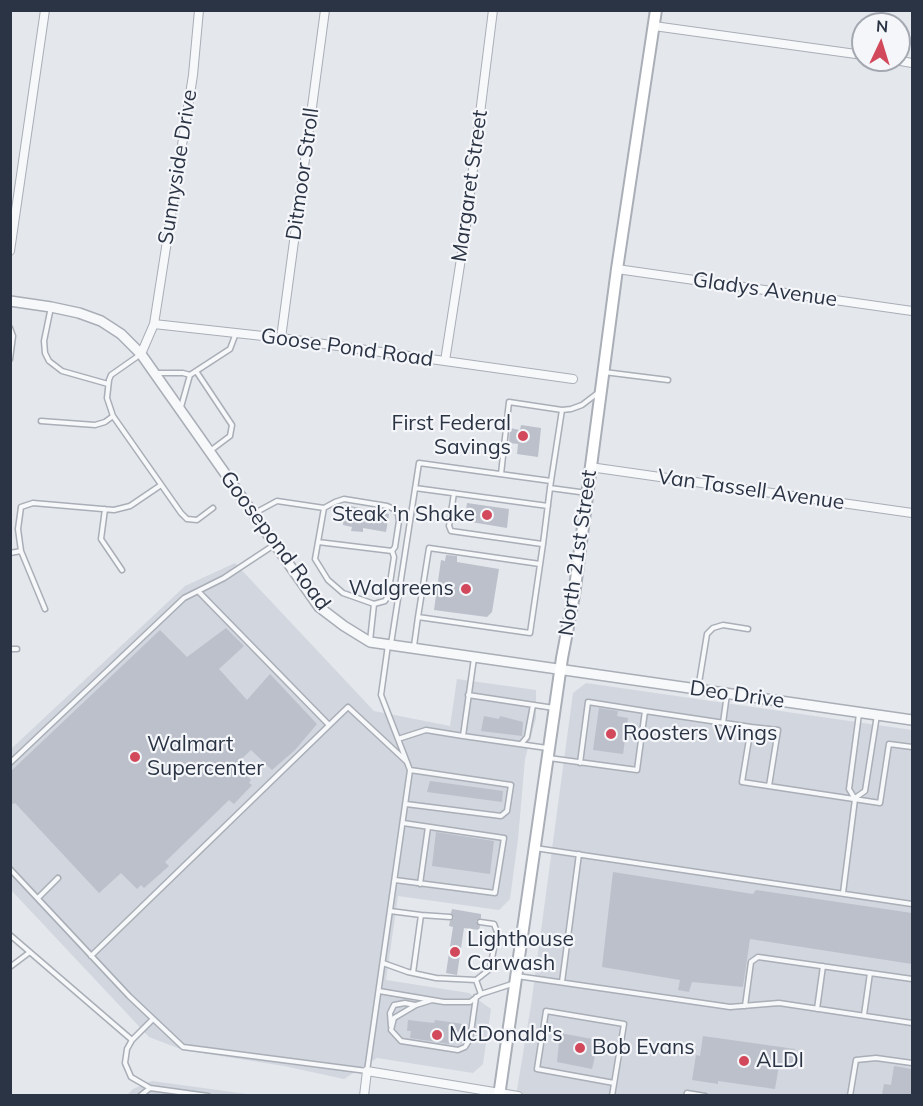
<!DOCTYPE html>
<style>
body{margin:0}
#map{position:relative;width:923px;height:1106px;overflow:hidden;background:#e4e7ec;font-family:Mulish,sans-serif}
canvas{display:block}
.frame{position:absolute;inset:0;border:12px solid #2b3445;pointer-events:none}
.north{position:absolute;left:851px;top:12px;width:60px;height:60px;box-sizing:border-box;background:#f4f6f9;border:2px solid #a4a8b1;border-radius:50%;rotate:4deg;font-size:16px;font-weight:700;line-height:24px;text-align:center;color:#2b3445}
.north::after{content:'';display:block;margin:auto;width:21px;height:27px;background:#d1495b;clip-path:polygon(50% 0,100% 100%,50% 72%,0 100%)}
</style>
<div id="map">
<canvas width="923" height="1106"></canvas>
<div class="frame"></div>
<div class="north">N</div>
</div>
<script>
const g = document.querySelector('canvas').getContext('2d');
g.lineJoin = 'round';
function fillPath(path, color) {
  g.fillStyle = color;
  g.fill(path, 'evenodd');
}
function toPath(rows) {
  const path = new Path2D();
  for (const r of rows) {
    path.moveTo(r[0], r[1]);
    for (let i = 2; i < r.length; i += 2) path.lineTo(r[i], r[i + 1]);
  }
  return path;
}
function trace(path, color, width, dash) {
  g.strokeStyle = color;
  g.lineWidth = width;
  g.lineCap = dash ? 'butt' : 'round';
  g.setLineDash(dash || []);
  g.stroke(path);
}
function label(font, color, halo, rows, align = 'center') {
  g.font = font + ' Mulish,sans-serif';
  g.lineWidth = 4.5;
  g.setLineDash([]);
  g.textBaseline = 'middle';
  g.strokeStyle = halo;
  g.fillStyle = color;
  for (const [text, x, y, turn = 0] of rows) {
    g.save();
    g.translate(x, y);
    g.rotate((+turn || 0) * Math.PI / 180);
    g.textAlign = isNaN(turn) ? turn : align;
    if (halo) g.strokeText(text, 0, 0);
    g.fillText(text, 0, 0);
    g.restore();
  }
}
fillPath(toPath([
 [235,563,374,711,450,726,457,679,536,690,536,718,525,759,518,839,510,899,499,910,398,896,386,980,469,993,491,1009,483,1064,473,1073,377,1058,344,1079,284,1066,183,1050,149,1037,11,890,11,749,185,586],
 [586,683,912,730,912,1095,516,1096,531,1005,573,693],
 [152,1081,254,1095,126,1096,133,1089]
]), '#d2d6de');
fillPath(toPath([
 [521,425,541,428,538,457,517,454,518,444,509,443,510,428,520,430],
 [467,503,509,509,507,528,465,521],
 [345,505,361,508,361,511,389,514,386,532,363,528,363,532,351,531,352,527,343,525],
 [446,555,457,556,457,562,499,569,492,612,487,617,434,610,441,560,445,561],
 [226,628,244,646,219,669,247,700,270,674,317,724,295,750,272,770,251,750,236,764,251,780,249,783,252,785,234,804,229,800,165,862,169,866,144,888,141,885,137,889,121,873,99,893,15,803,10,805,10,772,160,630,187,657],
 [599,708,618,711,617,716,628,718,623,754,593,750],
 [484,716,499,719,500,716,523,722,522,736,481,731],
 [430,781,503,791,502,802,427,792],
 [436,832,494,841,490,874,432,866],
 [613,872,753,894,756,890,912,913,912,964,750,939,743,987,692,982,689,992,678,990,680,980,602,967],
 [452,909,481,914,481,918,476,921,480,926,479,930,464,928,457,975,446,973,453,927,449,926,450,921,454,918,451,913],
 [408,1020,434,1023,435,1020,463,1024,463,1043,449,1042,449,1044,410,1038,411,1031,407,1031],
 [560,1033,603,1041,601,1057,595,1056,592,1069,557,1062],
 [703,1036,795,1049,792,1067,779,1065,775,1089,718,1081,718,1084,692,1080,696,1055,700,1056],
 [894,1066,912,1069,912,1095,882,1095,884,1084,891,1085]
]), '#bbc0ca');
const service = toPath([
 [51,307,44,341,45,353,49,361,62,371,108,384],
 [10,328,13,336,10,359],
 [141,354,111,375,109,380,107,398,113,416,181,513,187,519,197,520,213,508],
 [196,371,232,425,230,436,210,451],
 [604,372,668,380],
 [156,373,183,373,190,375,181,407],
 [190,375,230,349,236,333],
 [41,421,95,425,105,422,113,416],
 [501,474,509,402,562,410,571,409,582,405,599,392],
 [551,481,562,410],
 [415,488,548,506],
 [454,493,449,526,451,531,542,544],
 [324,508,335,502,344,499,387,506,394,509,398,514,399,521,395,547,392,551],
 [105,509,101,539,122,570],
 [253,514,277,501,324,508,315,559,328,580,343,593,374,604,370,641],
 [318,542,392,551,394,557,388,596,385,601,374,604],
 [10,553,21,551],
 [540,564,429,548,418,617,530,633,543,544,550,488],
 [198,591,329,725],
 [45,609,21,551,18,529,21,507,33,503,114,510,130,506,161,485],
 [391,644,419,463,551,481,550,488,587,493],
 [414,646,418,617],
 [10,649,17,649],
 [474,658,463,736,547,748],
 [698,689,707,634,713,628,723,625,748,629],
 [468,695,554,708],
 [723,723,727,694],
 [751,727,778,730,769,786],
 [398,739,426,730,463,736],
 [522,743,527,737,533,705],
 [549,758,637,770,645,711,751,727,742,782,880,803,889,744,912,747],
 [10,763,184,598,224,578,274,545],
 [580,763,588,702,645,711],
 [855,798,865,791,877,715],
 [406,804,501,816,507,811,511,785,410,770],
 [535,848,912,904],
 [10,869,129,996,183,1047,367,1071,410,770,381,695,388,645],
 [395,880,495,893,504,838,403,823],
 [420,884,428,827],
 [843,893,855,799,849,789,859,714],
 [38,898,58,878],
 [390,911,421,915,413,973],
 [421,915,450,917],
 [10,935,132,1040],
 [91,956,348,707,406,761],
 [383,963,408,972,436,978,476,980,490,969,497,932,494,924,480,922],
 [10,967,30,952],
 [517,976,730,1007,779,1003,912,1023],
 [476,980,481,994],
 [562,982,579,854],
 [379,991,444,1002,470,1002,481,994,512,984],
 [432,1000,416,1005,394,1018,391,1030,401,1041,458,1050,465,1047,470,1039,476,997],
 [745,1006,751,962,758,957,912,979],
 [817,1009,823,966],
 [864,1015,870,973],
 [153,1019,132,1040,127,1049,125,1063,131,1077,150,1088,208,1096],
 [391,1026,390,1013,394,1005,405,1003,415,1005],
 [140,1096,150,1088],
 [612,1096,624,1024,546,1011,537,1069,614,1083],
 [686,1096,687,1093,705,1096],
 [850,1096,856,1060,876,1058,912,1063]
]);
const minor = toPath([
 [654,26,863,55],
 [895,60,912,63],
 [10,251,45,10],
 [617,269,912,311],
 [154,324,193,75,199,10],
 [281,338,325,10],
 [141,354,154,324,281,338,573,379],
 [445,361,465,233,493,10],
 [590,467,912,513],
 [364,1096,367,1071,518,1096]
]);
const tertiary = toPath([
 [10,301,51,307,79,313,101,321,121,334,141,354,319,607,344,626,370,642,912,720]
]);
const secondary = toPath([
 [499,1096,562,658,574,595,617,269,656,10]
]);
trace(service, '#a9aeb7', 7);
trace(minor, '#a9aeb7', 10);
trace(tertiary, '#a9aeb7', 12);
trace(secondary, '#a9aeb7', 14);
trace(service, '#f7f8fa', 4);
trace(minor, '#f7f8fa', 8);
trace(tertiary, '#f7f8fa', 9);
trace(secondary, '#fff', 10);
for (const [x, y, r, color] of [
 [523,436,6,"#d1495b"],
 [487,515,6,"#d1495b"],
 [466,589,6,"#d1495b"],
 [611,734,6,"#d1495b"],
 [135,757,6,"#d1495b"],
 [455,952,6,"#d1495b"],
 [437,1035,6,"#d1495b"],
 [580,1048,6,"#d1495b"],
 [744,1061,6,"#d1495b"]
]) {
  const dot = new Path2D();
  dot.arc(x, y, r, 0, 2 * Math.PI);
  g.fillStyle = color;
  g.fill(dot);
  trace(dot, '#f4f6f9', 2);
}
label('21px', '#2b3445', '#f4f6f9', [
 ["Sunnyside Drive",178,167,-81],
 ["Ditmoor Stroll",303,174,-82],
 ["Margaret Street",470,186,-82],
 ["Gladys Avenue",765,290,8],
 ["Goose Pond Road",347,348,8],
 ["Van Tassell Avenue",751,490,8],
 ["Goosepond Road",275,541,53],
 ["North 21st Street",578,553,-82],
 ["Deo Drive",737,695,8]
]);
label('21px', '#2b3445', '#f4f6f9', [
 ["First Federal",511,424,"right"],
 ["Savings",511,448,"right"],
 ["Steak 'n Shake",475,515,"right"],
 ["Walgreens",454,589,"right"],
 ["Roosters Wings",623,734],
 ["Walmart",147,745],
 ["Supercenter",147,769],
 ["Lighthouse",467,940],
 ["Carwash",467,964],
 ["McDonald's",449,1035],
 ["Bob Evans",592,1048],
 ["ALDI",756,1061]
], 'left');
</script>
